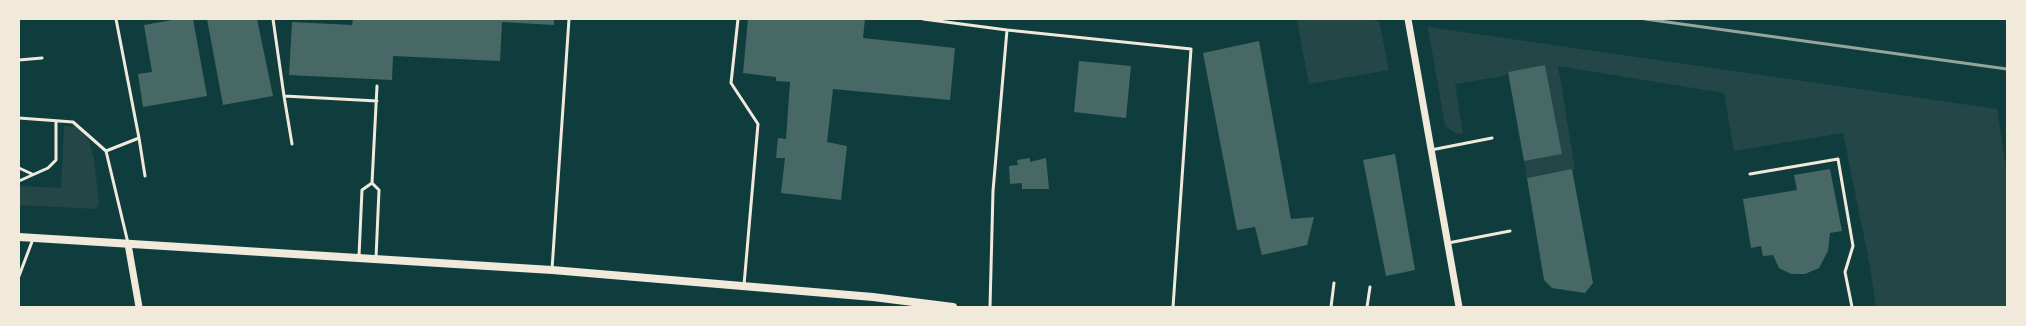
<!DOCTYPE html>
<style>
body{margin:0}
#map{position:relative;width:2026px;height:326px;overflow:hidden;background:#0f3d3e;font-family:Poppins,sans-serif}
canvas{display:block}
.frame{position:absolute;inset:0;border:20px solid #f1e9da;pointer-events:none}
</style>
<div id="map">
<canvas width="2026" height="326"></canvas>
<div class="frame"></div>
</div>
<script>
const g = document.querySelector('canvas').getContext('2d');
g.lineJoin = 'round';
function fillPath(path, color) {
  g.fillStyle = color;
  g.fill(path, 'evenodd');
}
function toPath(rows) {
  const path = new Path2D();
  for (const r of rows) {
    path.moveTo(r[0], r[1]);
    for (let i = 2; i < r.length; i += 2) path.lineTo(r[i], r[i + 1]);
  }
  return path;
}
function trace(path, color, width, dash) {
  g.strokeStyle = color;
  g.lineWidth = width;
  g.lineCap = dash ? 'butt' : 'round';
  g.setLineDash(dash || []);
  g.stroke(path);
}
fillPath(toPath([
 [1289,19,1363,19,1379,21,1389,70,1309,84,1297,20],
 [1428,27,1997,109,2007,173,2007,307,1876,307,1869,261,1843,133,1734,151,1724,93,1558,66,1575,169,1527,178,1524,161,1562,154,1545,65,1508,72,1504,76,1455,84,1463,134,1455,133,1445,126],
 [64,126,77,127,89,140,94,159,99,203,96,209,19,205,19,186,61,188]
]), '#244646');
fillPath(toPath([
 [178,19,193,19,207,96,143,107,138,74,152,72,144,25],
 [207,19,257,19,273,96,223,105],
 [353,19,554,19,554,25,502,22,500,61,393,56,392,80,289,75,292,22,352,25],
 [748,19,865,19,863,38,955,48,950,100,833,89,827,142,847,146,841,200,781,193,785,158,776,158,778,138,786,139,790,82,776,81,776,77,743,73],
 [1259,41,1291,219,1314,217,1307,245,1262,255,1255,227,1237,230,1203,53],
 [1079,61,1131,66,1126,118,1074,112],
 [1545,65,1562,154,1524,161,1508,72],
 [1395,154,1415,270,1386,276,1363,160],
 [1030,158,1030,162,1046,158,1049,189,1022,189,1022,183,1010,184,1009,166,1018,165,1017,160],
 [1572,169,1593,283,1585,293,1552,288,1544,280,1527,178],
 [1830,169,1842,231,1830,233,1828,251,1819,268,1805,274,1791,274,1779,268,1773,255,1763,256,1761,246,1751,248,1743,199,1797,190,1794,175]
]), '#486865');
trace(toPath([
 [273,19,284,96,377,101],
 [738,19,731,83,758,124,744,285],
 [923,19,1007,30,993,191,990,307],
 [1007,30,1191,49,1173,307],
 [19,60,42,58],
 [284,96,292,144],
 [19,118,73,122,106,151,128,243],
 [139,138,145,176],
 [1431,150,1492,138],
 [106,151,139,138,116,19],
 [19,168,32,174],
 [1750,174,1838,159,1853,246,1845,272,1852,307],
 [19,181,48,168,56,160,56,121],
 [372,183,377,86],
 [1448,243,1510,231],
 [359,256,362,190,372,183,379,190,376,258],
 [552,269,569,19],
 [19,276,33,239],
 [1331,307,1334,283],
 [1367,307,1370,287]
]), '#f1e9da', 3);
trace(toPath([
 [1408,19,1459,307],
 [128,244,139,307]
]), '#f1e9da', 7);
trace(toPath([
 [19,237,552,270,873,297,953,307]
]), '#f1e9da', 8);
trace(toPath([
 [1645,19,2007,69]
]), '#97a49c', 3);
</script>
